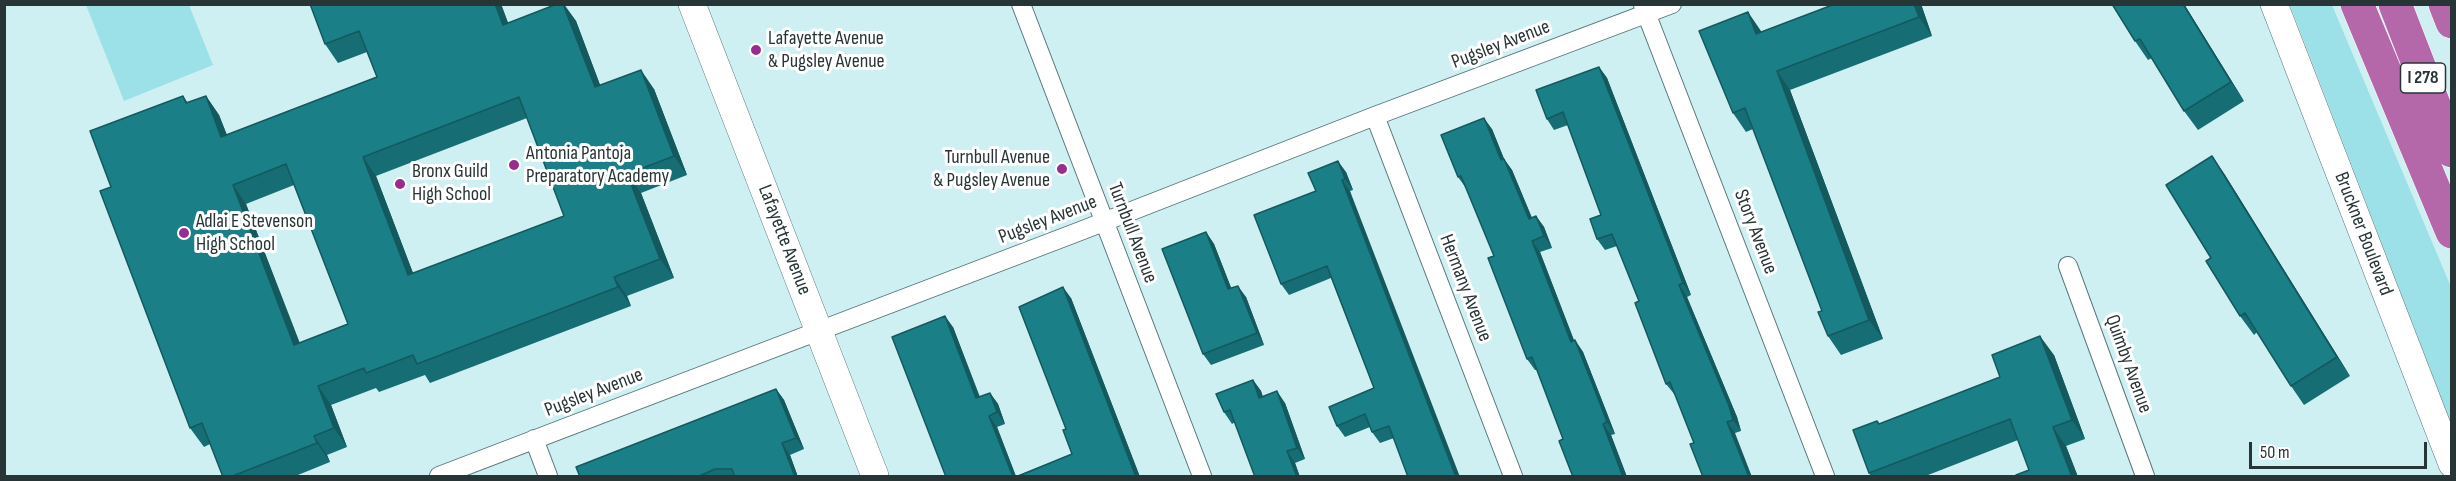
<!DOCTYPE html>
<style>
body{margin:0}
#map{position:relative;width:2456px;height:481px;overflow:hidden;background:#cff0f3;font-family:"Sofia Sans Condensed",sans-serif}
canvas{display:block}
.frame{position:absolute;inset:0;border:6px solid #283536;pointer-events:none}
.scale{position:absolute;left:2249px;top:442px;width:178px;height:27px;box-sizing:border-box;border:3px solid #283536;border-top:0;padding-left:8px;font-size:18px;line-height:21px;white-space:nowrap;color:#283536;-webkit-text-stroke:4px #fff;paint-order:stroke}
</style>
<div id="map">
<canvas width="2456" height="481"></canvas>
<div class="frame"></div>
<div class="scale">50 m</div>
</div>
<script>
const g = document.querySelector('canvas').getContext('2d');
g.lineJoin = 'round';
function fillPath(path, color) {
  g.fillStyle = color;
  g.fill(path, 'evenodd');
}
function toPath(rows) {
  const path = new Path2D();
  for (const r of rows) {
    path.moveTo(r[0], r[1]);
    for (let i = 2; i < r.length; i += 2) path.lineTo(r[i], r[i + 1]);
  }
  return path;
}
function trace(path, color, width, dash) {
  g.strokeStyle = color;
  g.lineWidth = width;
  g.lineCap = dash ? 'butt' : 'round';
  g.setLineDash(dash || []);
  g.stroke(path);
}
function label(font, color, halo, rows, align = 'center') {
  g.font = font + ' "Sofia Sans Condensed",sans-serif';
  g.lineWidth = 6;
  g.setLineDash([]);
  g.textBaseline = 'middle';
  g.strokeStyle = halo;
  g.fillStyle = color;
  for (const [text, x, y, turn = 0] of rows) {
    g.save();
    g.translate(x, y);
    g.rotate((+turn || 0) * Math.PI / 180);
    g.textAlign = isNaN(turn) ? turn : align;
    if (halo) g.strokeText(text, 0, 0);
    g.fillText(text, 0, 0);
    g.restore();
  }
}
fillPath(toPath([
 [86,5,189,5,213,65,124,101],
 [2290,5,2332,5,2451,287,2451,423]
]), '#9ce1e7');
const street = toPath([
 [1021,4,1202,476],
 [1643,5,1825,476],
 [1375,116,1513,476],
 [2068,266,2145,476],
 [534,439,548,476],
 [439,476,1083,230,1375,116,1672,4]
]);
const secondary = toPath([
 [692,4,875,476],
 [2274,4,2452,464]
]);
const highway = toPath([
 [2357,4,2452,232],
 [2395,4,2452,151],
 [2445,4,2452,22]
]);
trace(street, '#59777a', 20);
trace(secondary, '#59777a', 28);
trace(highway, '#fff', 34);
trace(street, '#fff', 18);
trace(secondary, '#fff', 27);
trace(highway, '#b468aa', 33);
fillPath(toPath([
 [310,4,501,4,508,23,557,4,564,4,576,21,600,85,654,89,687,175,641,193,674,278,627,296,631,306,430,383,425,375,379,392,376,388,331,405,347,447,327,455,330,462,293,477,223,477,210,444,204,447,190,428,111,187,183,96,188,103,206,96,219,115,227,135,377,77,367,52,338,63,325,44],
 [527,118,564,216,413,273,376,176],
 [294,185,348,324,299,343,246,204],
 [1921,4,1932,36,1790,90,1883,339,1841,355,1828,336,1822,311,1753,129,1746,132,1733,113,1762,32],
 [2112,4,2184,4,2244,101,2198,130,2184,111,2152,58,2148,60,2135,41],
 [1599,67,1607,78,1691,295,1687,297,1737,417,1741,431,1735,433,1694,443,1675,395,1666,384,1639,301,1617,246,1605,250,1597,239,1601,215,1568,125,1554,130,1547,119],
 [1492,129,1504,159,1512,170,1532,218,1536,216,1544,227,1552,248,1540,252,1574,341,1575,340,1583,352,1607,413,1615,434,1611,435,1627,477,1573,477,1563,439,1537,370,1535,370,1527,359,1494,256,1466,188,1458,177],
 [2212,156,2225,175,2350,376,2304,405,2291,386,2257,332,2254,335,2240,316,2211,258],
 [1346,172,1353,190,1350,191,1394,438,1380,443,1372,432,1370,427,1345,437,1337,426,1374,388,1331,278,1289,295,1281,284,1316,191],
 [1206,232,1214,244,1231,288,1246,297,1264,345,1211,365,1203,354],
 [1071,298,1140,477,946,477,953,327,980,397,990,393,998,404,1005,424,997,427,1016,476,1072,454,1066,429],
 [2054,355,2085,439,2066,446,2078,477,2016,477,2029,470,2018,440,1923,477,1871,477,1869,473,2000,377],
 [1253,380,1261,391,1263,397,1285,403,1305,459,1295,463,1300,477,1255,477,1235,422,1232,424,1224,412],
 [776,389,784,400,804,449,790,455,798,477,580,477]
]), '#176d74');
fillPath(toPath([
 [495,4,501,4,516,44,503,25],
 [563,4,576,21,608,106,595,87],
 [1914,4,1921,4,1932,36,1919,17],
 [2183,4,2184,4,2244,101,2231,82],
 [1748,12,1761,31,1770,53,1756,34],
 [1599,67,1607,78,1691,295,1683,283],
 [641,70,654,89,687,175,674,156],
 [1777,71,1790,90,1883,339,1869,320],
 [206,96,219,115,235,156,221,137],
 [1484,118,1492,129,1509,171,1501,160],
 [2212,156,2225,175,2350,376,2337,357],
 [363,157,376,176,421,294,408,275],
 [1504,159,1512,170,1537,230,1529,219],
 [1338,161,1346,172,1353,190,1345,179],
 [627,174,641,193,674,278,660,259],
 [1342,180,1350,191,1460,477,1456,477],
 [233,185,246,204,308,364,294,345],
 [1536,216,1544,227,1552,248,1544,236],
 [1206,232,1214,244,1236,300,1228,289],
 [1532,241,1540,252,1579,353,1571,342],
 [614,277,627,296,631,306,618,287],
 [1679,285,1687,297,1737,417,1741,431,1733,420],
 [1238,286,1246,297,1264,345,1257,333],
 [1063,287,1071,298,1140,477,1136,477],
 [945,316,953,327,984,409,976,398],
 [2040,336,2054,355,2085,439,2072,420],
 [1575,340,1583,352,1615,434,1607,422],
 [1253,380,1261,391,1267,410,1259,398],
 [318,386,331,405,347,447,334,428],
 [776,389,784,400,804,449,796,438],
 [1277,391,1285,403,1305,459,1297,448],
 [990,393,998,404,1005,424,997,412],
 [989,416,997,427,1016,477,1013,477],
 [1727,422,1735,433,1752,477,1749,477],
 [1603,424,1611,435,1627,477,1623,477],
 [2053,427,2066,446,2078,477,2072,477],
 [314,436,327,455,330,462,317,443],
 [782,443,790,455,798,477,795,477],
 [1287,451,1295,463,1300,477,1297,477]
]), '#13595e');
const building = toPath([
 [310,4,495,4,503,25,557,4,563,4,595,87,641,70,674,156,627,174,660,259,614,277,618,287,417,364,413,355,366,373,364,368,318,386,334,428,314,436,317,443,230,477,223,477,202,423,190,428,100,191,111,187,90,131,183,96,186,103,206,96,221,137,377,77,359,31,325,44,310,4],
 [519,97,564,216,408,275,363,157,519,97],
 [286,164,348,324,294,345,233,185,286,164],
 [1835,4,1914,4,1919,17,1777,71,1869,320,1828,336,1818,312,1822,311,1745,108,1733,113,1699,31,1748,12,1756,34,1835,4],
 [2112,4,2183,4,2231,82,2184,111,2140,39,2135,41,2112,4],
 [1599,67,1683,283,1679,285,1729,406,1733,420,1727,422,1749,477,1703,477,1690,444,1694,443,1670,382,1666,384,1635,303,1639,301,1612,234,1597,239,1590,219,1601,215,1563,112,1547,119,1536,90,1599,67],
 [1484,118,1501,160,1504,159,1529,219,1536,216,1544,236,1532,241,1571,342,1575,340,1599,401,1607,422,1603,424,1623,477,1573,477,1559,441,1563,439,1532,357,1527,359,1488,258,1494,256,1461,176,1458,177,1441,135,1484,118],
 [2212,156,2337,357,2291,386,2245,313,2240,316,2206,261,2211,258,2166,185,2212,156],
 [1338,161,1345,179,1342,180,1456,477,1408,477,1389,426,1372,432,1365,414,1337,426,1329,407,1374,388,1327,266,1281,284,1254,215,1316,191,1308,173,1338,161],
 [1206,232,1228,289,1238,286,1257,333,1203,354,1162,249,1206,232],
 [1063,287,1136,477,1016,477,1072,454,1063,430,1066,429,1019,307,1063,287],
 [945,316,976,398,990,393,997,412,989,416,1013,477,946,477,892,337,945,316],
 [2040,336,2072,420,2053,427,2072,477,2016,477,2016,475,2029,470,2010,419,1869,473,1853,430,1877,421,1879,424,2000,377,1992,355,2040,336],
 [1253,380,1259,398,1277,391,1297,448,1287,451,1297,477,1255,477,1230,410,1224,412,1216,394,1253,380],
 [776,389,796,438,782,443,795,477,735,477,732,469,715,469,697,477,580,477,576,467,776,389]
]);
fillPath(building, '#1b7f87');
trace(building, '#13595e', 1.5);
for (const [x, y, r, color] of [
 [756,50,6,"#992d8f"],
 [514,165,6,"#992d8f"],
 [1062,169,6,"#992d8f"],
 [400,184,6,"#992d8f"],
 [184,233,6,"#992d8f"]
]) {
  const dot = new Path2D();
  dot.arc(x, y, r, 0, 2 * Math.PI);
  g.fillStyle = color;
  g.fill(dot);
  trace(dot, '#fff', 2);
}
for (const [x, y, w] of [
 [2423,78,45]
]) {
  const box = new Path2D();
  box.roundRect(x - w / 2, y - 15, w, 30, 4.5);
  g.fillStyle = '#fff';
  g.fill(box);
  trace(box, '#283536', 1.5);
}
label('bold 18px', '#283536', null, [
 ["I 278",2423,78]
]);
label('20px', '#283536', '#fff', [
 ["Lafayette Avenue",768,39],
 ["& Pugsley Avenue",768,62],
 ["Antonia Pantoja",526,154],
 ["Preparatory Academy",526,177],
 ["Turnbull Avenue",1050,158,"right"],
 ["& Pugsley Avenue",1050,181,"right"],
 ["Bronx Guild",412,172],
 ["High School",412,195],
 ["Adlai E Stevenson",196,222],
 ["High School",196,245]
], 'left');
label('20px', '#283536', '#fff', [
 ["Pugsley Avenue",1501,45,-21],
 ["Pugsley Avenue",1048,220,-21],
 ["Story Avenue",1755,232,69],
 ["Turnbull Avenue",1132,233,69],
 ["Bruckner Boulevard",2363,234,69],
 ["Lafayette Avenue",784,240,69],
 ["Hermany Avenue",1465,288,69],
 ["Quimby Avenue",2128,364,70],
 ["Pugsley Avenue",594,393,-21]
]);
</script>
